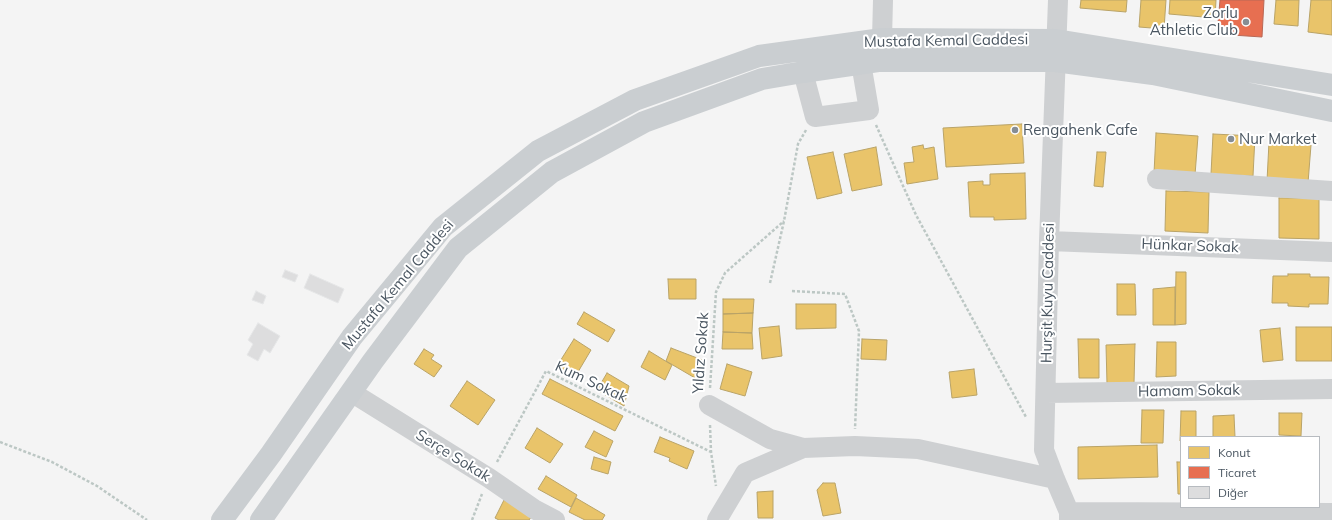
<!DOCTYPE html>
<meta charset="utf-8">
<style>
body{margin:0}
#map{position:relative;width:1332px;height:520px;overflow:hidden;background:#f4f4f4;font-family:Mulish,sans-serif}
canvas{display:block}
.legend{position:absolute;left:1180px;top:436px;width:140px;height:72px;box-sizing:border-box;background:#fff;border:1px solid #b7bbc0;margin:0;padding:5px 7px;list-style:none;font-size:12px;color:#4a5661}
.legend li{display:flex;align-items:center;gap:8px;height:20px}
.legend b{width:20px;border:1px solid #b7bbc0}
</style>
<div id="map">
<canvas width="1332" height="520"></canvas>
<ul class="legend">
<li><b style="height:11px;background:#e9c46a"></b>Konut</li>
<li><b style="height:11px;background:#e76f51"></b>Ticaret</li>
<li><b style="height:11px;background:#ddddde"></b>Diğer</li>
</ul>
</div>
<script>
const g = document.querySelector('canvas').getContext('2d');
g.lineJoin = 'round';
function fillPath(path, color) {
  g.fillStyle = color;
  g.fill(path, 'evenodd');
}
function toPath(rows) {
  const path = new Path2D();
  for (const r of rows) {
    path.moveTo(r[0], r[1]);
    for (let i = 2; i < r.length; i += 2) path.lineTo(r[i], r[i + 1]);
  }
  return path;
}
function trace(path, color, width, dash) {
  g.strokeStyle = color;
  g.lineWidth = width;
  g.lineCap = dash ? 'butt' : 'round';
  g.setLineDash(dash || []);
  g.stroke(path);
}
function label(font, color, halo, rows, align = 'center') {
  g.font = font + ' Mulish,sans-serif';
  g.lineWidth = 4;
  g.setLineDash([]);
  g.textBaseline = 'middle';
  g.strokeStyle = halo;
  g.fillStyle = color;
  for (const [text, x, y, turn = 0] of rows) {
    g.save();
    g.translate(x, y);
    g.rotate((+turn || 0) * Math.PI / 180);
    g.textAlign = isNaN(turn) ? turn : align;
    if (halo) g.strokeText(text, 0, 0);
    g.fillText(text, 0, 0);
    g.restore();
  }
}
const homes = toPath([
 [1081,0,1127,0,1126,12,1080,8,1081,0],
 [1141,0,1166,0,1164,29,1139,27,1141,0],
 [1170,0,1216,0,1215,18,1169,14,1170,0],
 [1276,0,1299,0,1298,26,1274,24,1276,0],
 [1311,0,1332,0,1332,35,1308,32,1311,0],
 [1022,124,1024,163,946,167,943,128,1022,124],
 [1156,133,1198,136,1195,175,1154,173,1156,133],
 [1213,134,1255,136,1253,176,1211,174,1213,134],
 [1269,142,1311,145,1308,183,1267,181,1269,142],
 [923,145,924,149,934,147,938,179,907,184,904,163,914,162,912,147,923,145],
 [876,147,882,185,852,191,844,154,876,147],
 [833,152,842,193,817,199,807,157,833,152],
 [1097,152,1106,152,1103,187,1094,186,1097,152],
 [1025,173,1026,219,994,220,994,217,970,217,968,182,983,181,983,185,990,185,990,174,1025,173],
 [1166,191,1209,192,1208,233,1165,231,1166,191],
 [1279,198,1319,198,1319,239,1279,238,1279,198],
 [1176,272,1186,272,1186,324,1175,325,1176,272],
 [1288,274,1310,274,1310,277,1329,277,1328,304,1309,304,1309,307,1288,306,1288,303,1272,303,1273,276,1288,276,1288,274],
 [668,279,696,279,696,299,669,299,668,279],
 [1117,284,1135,284,1136,315,1117,315,1117,284],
 [1175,287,1175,325,1153,325,1153,289,1175,287],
 [723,299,754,299,753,313,723,314,723,299],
 [796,304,836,304,836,328,796,329,796,304],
 [584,312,615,330,608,342,577,324,584,312],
 [753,313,752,333,723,332,723,314,753,313],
 [779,326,782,356,762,359,759,328,779,326],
 [1296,327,1332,327,1332,361,1296,361,1296,327],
 [1280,328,1283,360,1263,362,1260,330,1280,328],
 [723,332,752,333,753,349,722,349,723,332],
 [574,339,591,350,575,377,557,366,574,339],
 [862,339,887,340,886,360,861,359,862,339],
 [1078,339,1099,339,1099,378,1079,378,1078,339],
 [1157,342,1176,342,1176,376,1156,377,1157,342],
 [1135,344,1134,383,1107,384,1106,345,1135,344],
 [671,348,705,361,695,378,666,361,671,348],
 [424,349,434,355,431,359,442,366,434,377,414,364,424,349],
 [649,351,672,365,665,380,641,367,649,351],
 [727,364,752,372,745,396,720,389,727,364],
 [974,369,977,395,952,398,949,372,974,369],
 [607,373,629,386,624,406,597,390,607,373],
 [550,379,623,416,615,431,542,394,550,379],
 [467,381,495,400,478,425,450,406,467,381],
 [1142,410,1164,410,1163,443,1141,443,1142,410],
 [1181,411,1196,411,1196,437,1181,437,1181,441,1180,441,1181,411],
 [1279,413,1302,413,1301,436,1279,435,1279,413],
 [1234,415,1235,437,1213,437,1213,416,1234,415],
 [537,428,563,444,550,463,525,448,537,428],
 [594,431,613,441,606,457,585,447,594,431],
 [660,437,694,451,687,469,669,461,670,458,654,452,660,437],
 [1157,445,1158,477,1078,479,1078,447,1157,445],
 [594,457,611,462,608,474,591,469,594,457],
 [1177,462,1181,462,1181,494,1178,494,1177,462],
 [546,476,577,495,571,507,538,489,546,476],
 [823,483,835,483,841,513,823,516,817,490,823,483],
 [773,491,773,518,758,518,757,492,773,491],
 [576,498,605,515,602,520,585,520,569,512,576,498],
 [504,500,532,516,529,520,499,520,495,518,504,500]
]);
fillPath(homes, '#e9c46a');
trace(homes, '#b9a367', 1);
const shops = toPath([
 [1220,0,1264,0,1262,37,1217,34,1220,0]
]);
fillPath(shops, '#e76f51');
trace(shops, '#b86856', 1);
const building = toPath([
 [285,270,298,275,295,282,282,277,285,270],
 [310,274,344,289,338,303,304,288,310,274],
 [256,291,266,296,263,304,252,300,256,291],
 [258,323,280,336,270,353,264,349,258,361,247,355,253,344,248,340,258,323]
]);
fillPath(building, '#ddddde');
trace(building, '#e5e6e7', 1);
trace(toPath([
 [876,125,916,215,1026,417],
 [770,283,784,221,798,144,806,130],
 [792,291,845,294,859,331,855,429],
 [710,388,716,292,725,273,784,221],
 [710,425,711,452,716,486],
 [0,442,52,462,97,486,147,520],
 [497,462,546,371,711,452],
 [472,520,482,494]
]), '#bcc7c4', 2.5, [3, 2]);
trace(toPath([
 [1058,0,1049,241,1044,450,1055,479,1069,512,1069,520],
 [882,39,883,0],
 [803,72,815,117,869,110,861,63],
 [1157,179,1332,191],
 [1049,241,1332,252],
 [351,392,489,478,534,509,555,520],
 [1046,393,1332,389],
 [709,405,770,439,803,448],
 [1069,512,1332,513],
 [717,520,745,473,803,448,855,446,918,449,1055,479]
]), '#ced0d2', 20);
trace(toPath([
 [222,520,271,454,352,337,443,227,538,151,635,100,759,56,882,39,1056,40,1332,85],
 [261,520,373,361,458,248,552,172,644,122,762,79,803,72,878,61,1055,61,1153,74,1332,111]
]), '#caced1', 22);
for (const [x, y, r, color] of [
 [1246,22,4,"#868d94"],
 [1015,130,4,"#868d94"],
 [1231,139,4,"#868d94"]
]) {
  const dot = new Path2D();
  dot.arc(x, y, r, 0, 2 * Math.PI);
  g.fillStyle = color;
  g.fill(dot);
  trace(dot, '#fff', 1.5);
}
label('15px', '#4a5661', '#fff', [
 ["Zorlu",1238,13,"right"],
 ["Athletic Club",1238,30,"right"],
 ["Rengahenk Cafe",1023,130],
 ["Nur Market",1239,139]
], 'left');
label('15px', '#4a5661', '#fff', [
 ["Mustafa Kemal Caddesi",946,41,-1],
 ["Hünkar Sokak",1190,246,2],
 ["Mustafa Kemal Caddesi",398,285,-50],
 ["Hurşit Kuyu Caddesi",1048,293,-89],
 ["Yıldız Sokak",701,353,-86],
 ["Kum Sokak",591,382,25],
 ["Hamam Sokak",1189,391,-1],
 ["Serçe Sokak",453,456,32]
]);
</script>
